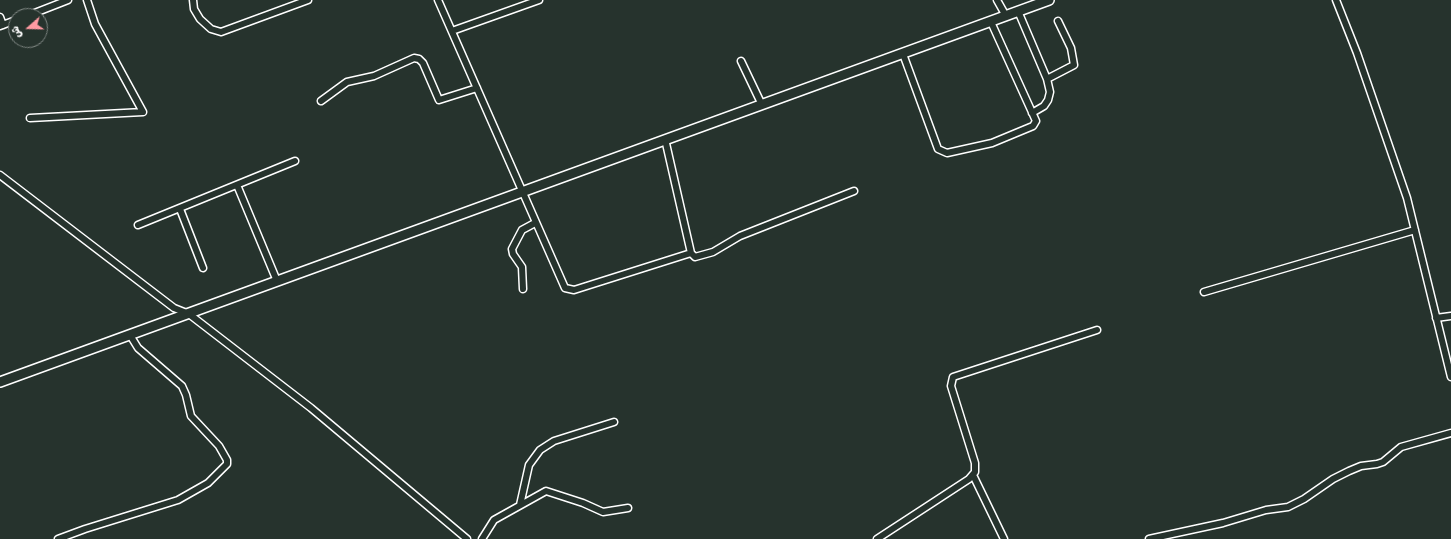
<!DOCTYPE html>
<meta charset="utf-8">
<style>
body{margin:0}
#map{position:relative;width:1451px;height:539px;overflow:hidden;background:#26332d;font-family:Dekko,"Playpen Sans Arabic",sans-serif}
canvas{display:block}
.north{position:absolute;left:8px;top:8px;width:40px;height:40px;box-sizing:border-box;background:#26332d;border:1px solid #7d8581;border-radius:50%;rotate:250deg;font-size:11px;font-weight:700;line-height:16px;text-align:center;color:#fff}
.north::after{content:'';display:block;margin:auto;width:14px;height:18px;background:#ff9aa2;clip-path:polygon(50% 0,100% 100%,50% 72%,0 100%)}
</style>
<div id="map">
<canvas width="1451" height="539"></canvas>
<div class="north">ش</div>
</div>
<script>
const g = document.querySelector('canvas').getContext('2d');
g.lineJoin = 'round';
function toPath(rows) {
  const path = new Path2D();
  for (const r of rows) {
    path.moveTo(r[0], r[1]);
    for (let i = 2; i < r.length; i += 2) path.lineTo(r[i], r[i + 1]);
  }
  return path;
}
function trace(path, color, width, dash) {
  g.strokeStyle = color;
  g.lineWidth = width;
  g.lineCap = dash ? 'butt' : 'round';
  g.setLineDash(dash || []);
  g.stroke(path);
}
const street = toPath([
 [193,0,194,9,200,19,211,29,221,32,308,0],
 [438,0,565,288,574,290,691,253],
 [997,0,1006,16],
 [1336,0,1357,53,1407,198,1451,377],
 [1018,11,1047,79,1050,92,1048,100,1044,106,1032,113],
 [27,16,68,0],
 [0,17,3,25],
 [0,26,16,20],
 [452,31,539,0],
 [903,54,938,149,947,153,992,143,1033,126,1036,121,991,22],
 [741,61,762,105],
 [1047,79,1074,65,1071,48,1058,21],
 [321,101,347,82,374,76,414,58,419,59,423,63,439,100,477,88],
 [30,118,143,112,95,24,87,0],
 [665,139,691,253,695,257,713,252,740,236,854,191],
 [0,175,174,308,189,314,311,408,467,539],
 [237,185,277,281],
 [180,209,203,268],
 [138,225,295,161],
 [523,289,522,267,513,254,512,249,522,230,535,223],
 [1204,292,1415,230],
 [1436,318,1451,316],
 [973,475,1004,539],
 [520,505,529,465,540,450,554,441,614,422],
 [58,539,85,529,178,500,208,483,227,464,227,460,219,446,191,416,186,395,182,386,138,348,130,335],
 [482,539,494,520,546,491,583,503,603,512,628,508],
 [877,539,969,479,975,472,975,463,951,386,953,377,1097,330],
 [1149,539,1223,523,1266,510,1288,507,1304,499,1333,479,1349,471,1361,466,1377,464,1383,462,1401,447,1451,433]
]);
const secondary = toPath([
 [0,382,1049,0]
]);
trace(street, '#fff', 9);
trace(secondary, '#fff', 12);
trace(street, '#26332d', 6);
trace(secondary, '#26332d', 9);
</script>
